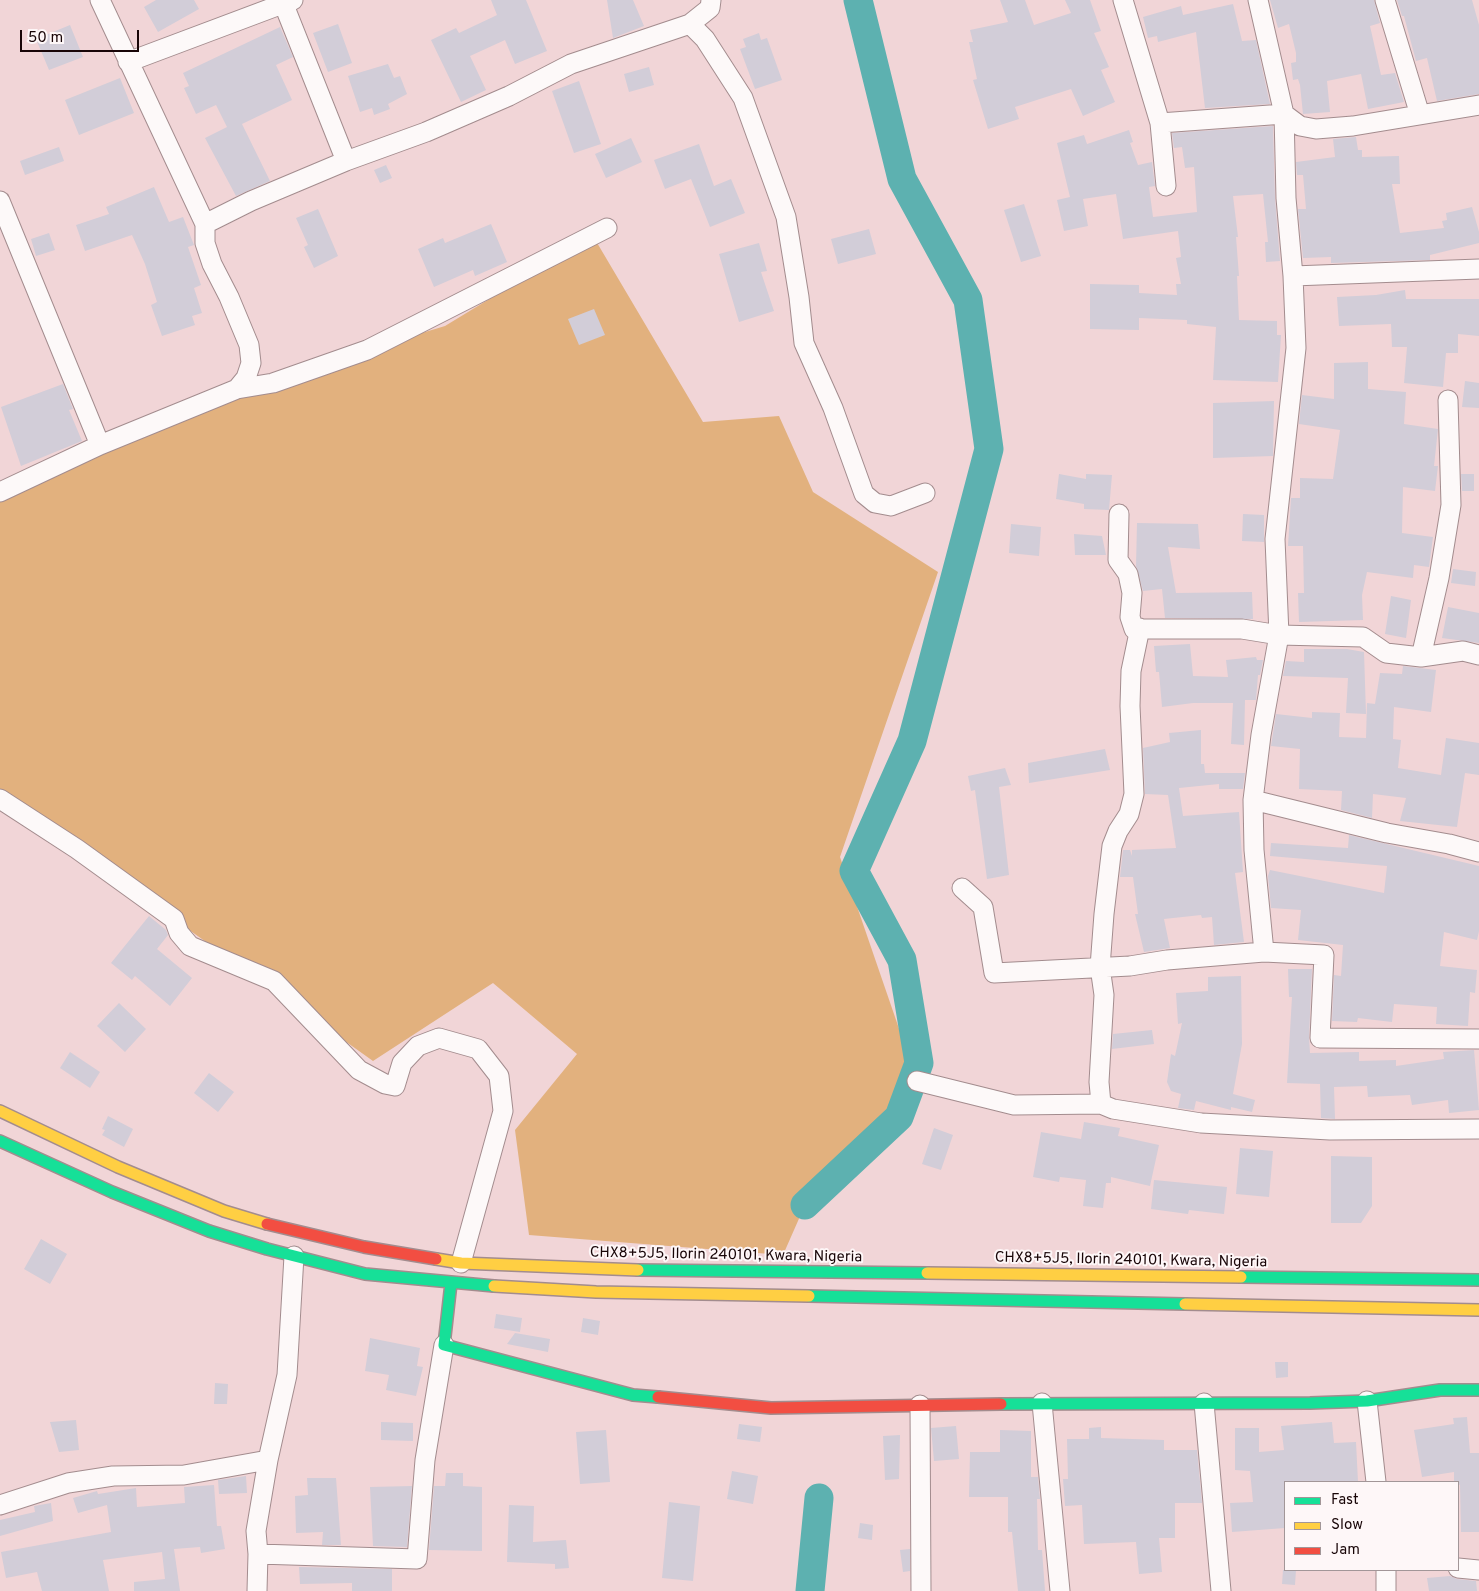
<!DOCTYPE html>
<style>
body{margin:0}
#map{position:relative;width:1479px;height:1591px;overflow:hidden;background:#f1d5d7;font-family:Overpass,sans-serif}
canvas{display:block}
.legend{position:absolute;left:1284px;top:1481px;width:175px;height:90px;box-sizing:border-box;background:#fef7f8;border:1px solid #a29698;margin:0;padding:6px 9px;list-style:none;font-size:15px;color:#180507}
.legend li{display:flex;align-items:center;gap:10px;height:25px}
.legend b{width:25px;border:1px solid #a29698}
.scale{position:absolute;left:20px;top:30px;width:119px;height:22px;box-sizing:border-box;border:2px solid #180507;border-top:0;padding-left:6px;font-size:15px;line-height:18px;white-space:nowrap;color:#180507;-webkit-text-stroke:4px #fef7f8;paint-order:stroke}
</style>
<div id="map">
<canvas width="1479" height="1591"></canvas>
<ul class="legend">
<li><b style="height:6px;background:#16e098"></b>Fast</li>
<li><b style="height:6px;background:#ffcf43"></b>Slow</li>
<li><b style="height:6px;background:#f24e42"></b>Jam</li>
</ul>
<div class="scale">50 m</div>
</div>
<script>
const g = document.querySelector('canvas').getContext('2d');
g.lineJoin = 'round';
function fillPath(path, color) {
  g.fillStyle = color;
  g.fill(path, 'evenodd');
}
function toPath(rows) {
  const path = new Path2D();
  for (const r of rows) {
    path.moveTo(r[0], r[1]);
    for (let i = 2; i < r.length; i += 2) path.lineTo(r[i], r[i + 1]);
  }
  return path;
}
function trace(path, color, width, dash) {
  g.strokeStyle = color;
  g.lineWidth = width;
  g.lineCap = dash ? 'butt' : 'round';
  g.setLineDash(dash || []);
  g.stroke(path);
}
function label(font, color, halo, rows, align = 'center') {
  g.font = font + ' Overpass,sans-serif';
  g.lineWidth = 4;
  g.setLineDash([]);
  g.textBaseline = 'middle';
  g.strokeStyle = halo;
  g.fillStyle = color;
  for (const [text, x, y, turn = 0] of rows) {
    g.save();
    g.translate(x, y);
    g.rotate((+turn || 0) * Math.PI / 180);
    g.textAlign = isNaN(turn) ? turn : align;
    if (halo) g.strokeText(text, 0, 0);
    g.fillText(text, 0, 0);
    g.restore();
  }
}
fillPath(toPath([
 [593,236,703,422,779,416,813,492,938,572,840,857,917,1081,805,1205,783,1255,529,1235,515,1130,577,1054,493,983,373,1061,0,795,0,492,237,389,445,326]
]), '#e2b17e');
trace(toPath([
 [805,1205,899,1117,919,1063,902,960,854,871,912,741,989,449,968,300,902,179,858,0],
 [810,1591,819,1498]
]), '#5db1b0', 29);
fillPath(toPath([
 [156,0,194,0,199,9,158,32,144,7],
 [491,0,526,0,547,51,515,64,505,40,470,56,486,90,461,102,431,40,456,28,459,33,495,16,497,15],
 [607,0,633,0,644,26,613,38],
 [1000,0,1025,0,1034,25,1071,13,1065,0,1090,0,1101,31,1094,33,1109,67,1101,70,1115,102,1083,116,1071,89,1015,107,1019,119,988,129,973,80,977,79,969,42,973,42,970,30,1008,22],
 [1270,0,1374,0,1380,23,1370,26,1381,75,1395,73,1404,102,1368,109,1361,74,1327,81,1330,112,1303,114,1300,85,1298,79,1293,80,1291,63,1296,62,1296,53,1289,24,1278,28],
 [1397,0,1472,0,1479,25,1479,94,1437,101,1427,58,1416,61,1404,16,1402,16],
 [1233,4,1242,41,1256,40,1270,104,1205,108,1196,32,1158,42,1157,36,1148,38,1143,17,1181,6,1183,15],
 [338,24,352,63,328,72,313,33],
 [70,25,83,57,49,70,36,39],
 [280,27,293,57,276,65,292,100,242,124,270,181,236,196,205,138,227,127,216,105,196,114,184,88,189,86,183,73],
 [759,33,761,40,767,38,782,80,755,89,740,49,746,47,743,39],
 [388,64,394,78,400,76,407,94,388,104,390,109,374,115,372,108,360,112,348,76],
 [649,67,654,85,629,92,624,74],
 [120,78,134,113,79,135,65,100],
 [579,81,601,144,574,153,552,91],
 [1273,126,1275,198,1280,261,1266,262,1265,242,1268,242,1263,194,1233,196,1238,237,1236,237,1239,276,1237,276,1239,320,1277,321,1277,335,1281,335,1278,382,1213,380,1216,327,1187,324,1187,320,1139,318,1139,330,1090,329,1090,284,1139,285,1139,293,1177,295,1176,284,1181,284,1176,258,1181,257,1178,231,1123,239,1116,194,1083,199,1088,226,1064,231,1057,200,1070,197,1057,143,1084,135,1087,144,1129,130,1133,142,1130,143,1138,165,1152,162,1155,186,1149,187,1153,217,1197,212,1194,167,1185,168,1182,147,1174,148,1172,133],
 [1356,137,1358,150,1362,150,1362,157,1399,156,1400,184,1392,184,1400,233,1444,228,1442,221,1447,220,1446,213,1472,207,1479,232,1479,243,1430,255,1430,260,1331,263,1331,257,1303,258,1298,209,1306,209,1303,175,1297,175,1296,162,1335,157,1333,139],
 [631,138,642,162,606,178,595,154],
 [699,144,714,186,731,179,745,213,710,227,691,179,665,189,654,160],
 [59,147,64,161,25,175,20,161],
 [386,165,392,178,380,183,374,170],
 [154,187,169,222,183,217,194,245,188,247,201,285,194,288,202,313,192,316,195,325,162,336,151,305,157,302,145,264,132,235,85,251,76,225,109,214,106,207],
 [1024,204,1041,256,1021,262,1004,210],
 [318,209,338,256,314,268,304,247,308,245,296,218],
 [491,224,507,262,475,276,473,270,434,287,418,249,443,238,445,243],
 [869,229,876,254,838,264,831,239],
 [49,233,55,250,36,256,31,239],
 [759,243,767,271,761,272,774,311,739,322,719,254],
 [1405,290,1406,299,1479,299,1479,336,1458,334,1458,353,1446,353,1443,387,1404,383,1407,347,1392,347,1391,324,1339,326,1337,297,1376,295],
 [594,309,605,335,579,345,568,319],
 [1368,362,1368,389,1406,392,1404,424,1438,429,1434,466,1438,466,1435,491,1403,487,1402,533,1433,537,1429,567,1414,565,1413,578,1367,572,1362,595,1363,620,1299,622,1298,593,1304,593,1303,546,1288,546,1291,498,1300,498,1300,478,1333,479,1340,430,1299,424,1302,395,1334,399,1334,363],
 [1465,381,1479,383,1479,408,1462,407],
 [63,384,73,409,69,410,82,441,21,466,1,407],
 [1274,401,1273,456,1213,458,1213,403],
 [1059,474,1086,479,1086,474,1112,475,1109,510,1084,509,1084,504,1056,499],
 [1461,474,1474,474,1474,491,1462,491],
 [1243,514,1264,515,1264,542,1242,541],
 [1137,523,1198,524,1200,549,1168,547,1176,593,1252,592,1253,619,1165,618,1162,589,1143,591,1136,566],
 [1011,524,1041,527,1039,556,1009,553],
 [1074,534,1102,536,1106,555,1075,555],
 [1453,569,1476,572,1475,586,1451,583],
 [1391,596,1411,600,1406,638,1385,634],
 [1448,607,1479,613,1479,643,1442,638],
 [1190,644,1193,676,1228,677,1226,660,1256,657,1257,660,1263,660,1260,675,1258,675,1256,700,1245,700,1244,745,1231,744,1233,703,1193,703,1162,707,1159,672,1156,672,1154,646],
 [1304,649,1347,649,1364,652,1366,714,1346,713,1348,678,1283,676,1286,661,1304,662],
 [1403,666,1436,670,1431,712,1394,707,1393,739,1401,740,1398,768,1441,775,1446,738,1479,743,1479,775,1465,773,1457,827,1400,821,1406,798,1373,794,1372,818,1341,810,1342,791,1299,789,1300,749,1271,746,1276,714,1312,718,1312,712,1340,713,1339,737,1366,738,1367,703,1375,704,1380,673,1402,674],
 [1201,730,1201,764,1204,764,1205,773,1245,773,1243,789,1219,789,1219,784,1179,788,1183,816,1239,812,1243,872,1235,873,1244,942,1214,945,1212,917,1202,918,1201,915,1164,919,1170,948,1144,952,1135,914,1138,914,1133,877,1120,877,1123,850,1130,850,1132,856,1132,850,1176,848,1168,795,1145,794,1143,748,1170,742,1169,733],
 [1105,749,1110,770,1029,783,1028,763],
 [1005,768,1011,785,999,787,1009,875,987,879,975,790,971,791,968,776],
 [1349,835,1479,866,1479,931,1477,940,1444,932,1440,966,1477,970,1475,993,1470,992,1468,1026,1436,1024,1437,1007,1394,1004,1392,1022,1358,1018,1357,1022,1332,1021,1334,975,1341,976,1343,945,1298,940,1301,910,1271,908,1268,876,1270,870,1384,893,1387,866,1270,856,1271,843,1348,848],
 [149,916,166,930,168,935,157,949,192,978,170,1006,135,976,132,980,111,963],
 [1288,969,1312,969,1309,1037,1310,1053,1359,1052,1359,1061,1396,1060,1396,1066,1444,1059,1443,1052,1474,1050,1479,1110,1449,1113,1448,1100,1412,1105,1410,1095,1368,1097,1367,1086,1334,1087,1335,1119,1321,1118,1320,1084,1287,1083,1292,997,1289,997],
 [1241,976,1242,1044,1233,1094,1255,1100,1252,1112,1231,1107,1231,1110,1196,1101,1194,1110,1178,1108,1181,1094,1171,1091,1167,1082,1171,1054,1175,1056,1182,1023,1178,1024,1176,993,1208,991,1208,977],
 [119,1003,146,1029,125,1052,97,1026],
 [1152,1030,1154,1044,1112,1049,1113,1034],
 [70,1052,100,1072,90,1088,60,1068],
 [209,1073,234,1092,218,1112,194,1093],
 [108,1116,133,1129,124,1147,102,1135,105,1130,102,1129],
 [1084,1122,1120,1128,1118,1136,1159,1145,1150,1186,1111,1177,1111,1183,1106,1183,1103,1208,1083,1206,1086,1180,1060,1177,1059,1182,1033,1177,1041,1132,1081,1139],
 [934,1128,953,1135,941,1170,922,1164],
 [1240,1148,1273,1151,1269,1197,1236,1194],
 [1331,1156,1372,1157,1372,1206,1361,1223,1331,1223],
 [1154,1180,1227,1187,1224,1214,1189,1210,1188,1214,1151,1209],
 [41,1239,67,1254,50,1284,24,1269],
 [496,1314,522,1318,520,1332,494,1328],
 [583,1318,600,1321,598,1335,581,1332],
 [515,1333,550,1339,548,1352,507,1344],
 [370,1338,420,1348,417,1366,423,1367,416,1396,386,1390,389,1375,365,1371],
 [1275,1362,1288,1362,1288,1377,1276,1378],
 [215,1383,228,1384,227,1404,214,1404],
 [1467,1417,1470,1453,1479,1453,1479,1532,1461,1532,1460,1485,1454,1482,1454,1472,1422,1477,1414,1430,1454,1424,1453,1418],
 [76,1420,79,1450,59,1452,50,1422],
 [381,1422,413,1423,413,1441,381,1440],
 [1332,1422,1334,1443,1356,1442,1358,1482,1285,1482,1285,1528,1232,1532,1230,1503,1253,1502,1250,1471,1235,1470,1235,1428,1259,1428,1259,1452,1284,1450,1281,1426],
 [739,1424,762,1427,760,1442,737,1439],
 [956,1426,959,1459,934,1461,931,1428],
 [1101,1427,1101,1438,1164,1440,1164,1450,1197,1450,1202,1503,1175,1503,1175,1538,1159,1538,1162,1572,1139,1574,1136,1542,1084,1544,1082,1505,1065,1506,1063,1479,1068,1479,1067,1439,1089,1439,1089,1428],
 [606,1430,610,1482,580,1484,576,1432],
 [1000,1430,1031,1431,1031,1477,1038,1477,1040,1499,1037,1499,1038,1550,1042,1550,1045,1591,1018,1591,1012,1532,1008,1532,1008,1497,969,1497,970,1452,1000,1452],
 [900,1435,899,1479,885,1480,883,1436],
 [732,1471,758,1476,753,1504,727,1499],
 [446,1473,463,1473,463,1486,482,1487,482,1551,429,1550,434,1486,445,1486],
 [246,1476,247,1493,219,1494,218,1480],
 [307,1478,336,1478,341,1545,322,1545,323,1532,296,1533,295,1496,308,1495],
 [214,1485,217,1526,221,1526,225,1549,201,1553,200,1547,174,1549,180,1591,134,1591,134,1582,165,1579,162,1552,103,1560,109,1591,42,1591,37,1572,6,1578,1,1552,111,1532,107,1505,78,1513,73,1498,97,1491,98,1494,136,1488,137,1507,185,1503,184,1487],
 [412,1486,407,1547,373,1546,370,1487],
 [669,1502,700,1506,693,1581,662,1578],
 [51,1503,53,1521,0,1536,0,1520,35,1512,34,1506],
 [509,1505,534,1506,533,1542,566,1540,569,1568,555,1569,555,1564,507,1562],
 [860,1523,873,1525,872,1540,858,1538],
 [910,1549,910,1571,903,1572,900,1550],
 [299,1567,392,1569,392,1591,352,1591,352,1583,300,1584],
 [1283,1570,1296,1570,1295,1585,1282,1584],
 [1450,1576,1457,1579,1476,1581,1477,1591,1429,1591,1427,1578]
]), '#d2cdd8');
const street = toPath([
 [282,0,346,161],
 [1123,0,1160,123,1166,186],
 [1258,0,1284,114,1286,198,1293,276,1296,348,1275,539,1279,635,1261,735,1253,800,1254,850,1264,952],
 [1385,0,1420,115],
 [690,24,705,39,743,98,786,217,799,297,804,343,833,408,864,494,875,503,891,506,925,493],
 [128,62,293,0],
 [1160,123,1284,114,1300,126,1316,129,1353,126,1479,105],
 [0,201,100,445],
 [205,224,251,201,346,161,426,132,509,96,571,64,690,24,710,8,711,0],
 [1293,276,1479,269],
 [237,389,273,383,367,350,607,228],
 [0,492,100,445,237,389,246,378,251,363,249,345,229,297,212,264,205,243,205,224,100,0],
 [1119,514,1118,560,1128,574,1132,593,1130,617,1134,629,1242,629,1279,635,1363,637,1386,653,1421,657,1463,651,1479,655],
 [1140,628,1131,671,1130,706,1134,794,1129,814,1118,831,1112,846,1104,914,1100,967,1104,995,1099,1082,1101,1104,1113,1109,1201,1123,1330,1130,1479,1129],
 [1421,657,1439,578,1451,505,1448,400],
 [0,799,77,849,174,919,179,933,190,946,274,981,359,1070,385,1084,395,1086,402,1063,418,1046,439,1038,478,1049,499,1076,503,1111,461,1263],
 [1253,800,1387,833,1449,844,1479,852],
 [962,888,983,907,994,973,1130,966,1167,960,1264,952,1324,955,1320,1038,1479,1039],
 [917,1081,1014,1105,1101,1104],
 [1367,1401,1376,1482],
 [1042,1403,1060,1591],
 [1204,1403,1221,1591],
 [920,1405,921,1591],
 [0,1505,68,1483,113,1476,184,1475,268,1460],
 [258,1554,417,1559,425,1460,444,1345],
 [1458,1568,1479,1570],
 [1386,1570,1386,1591],
 [257,1591,258,1554,256,1531,268,1460,287,1375,294,1256]
]);
const fast = toPath([
 [0,1141,112,1192,209,1231,267,1249,365,1274,494,1286],
 [638,1270,927,1273],
 [1241,1277,1479,1280],
 [451,1283,444,1345,633,1395,658,1397],
 [809,1296,1185,1304],
 [1001,1404,1310,1403,1367,1401,1440,1390,1479,1390]
]);
const slow = toPath([
 [0,1111,118,1167,224,1211,267,1224],
 [436,1259,461,1263,638,1270],
 [927,1273,1241,1277],
 [494,1286,596,1292,809,1296],
 [1185,1304,1479,1310]
]);
const jam = toPath([
 [267,1224,364,1247,436,1259],
 [658,1397,771,1408,1001,1404]
]);
trace(street, '#a38c8e', 21);
trace(fast, '#a38c8e', 14);
trace(slow, '#a38c8e', 14);
trace(jam, '#a38c8e', 14);
trace(street, '#fdf9f9', 19);
trace(fast, '#16e098', 11);
trace(slow, '#ffcf43', 11);
trace(jam, '#f24e42', 11);
label('15px', '#180507', '#fef7f8', [
 ["CHX8+5J5, Ilorin 240101, Kwara, Nigeria",726,1256,1],
 ["CHX8+5J5, Ilorin 240101, Kwara, Nigeria",1131,1261,1]
]);
</script>
